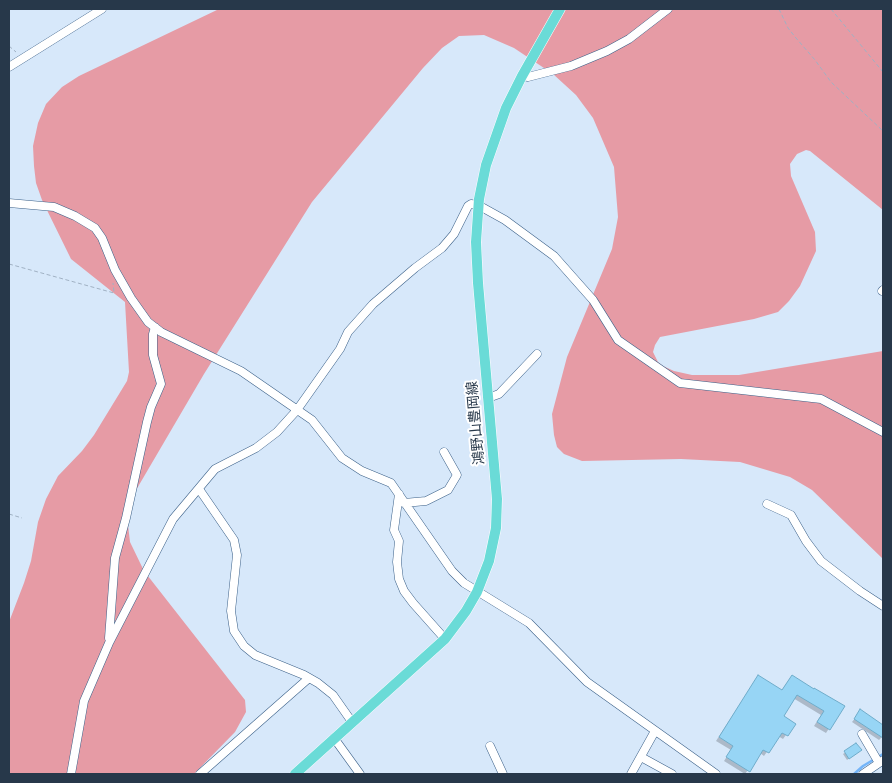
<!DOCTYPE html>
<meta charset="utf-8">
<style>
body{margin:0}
#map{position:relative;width:892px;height:783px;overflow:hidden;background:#d7e8fa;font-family:"Source Sans 3",sans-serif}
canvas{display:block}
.frame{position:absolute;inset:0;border:10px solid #27384a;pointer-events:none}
</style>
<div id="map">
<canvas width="892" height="783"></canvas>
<div class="frame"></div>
</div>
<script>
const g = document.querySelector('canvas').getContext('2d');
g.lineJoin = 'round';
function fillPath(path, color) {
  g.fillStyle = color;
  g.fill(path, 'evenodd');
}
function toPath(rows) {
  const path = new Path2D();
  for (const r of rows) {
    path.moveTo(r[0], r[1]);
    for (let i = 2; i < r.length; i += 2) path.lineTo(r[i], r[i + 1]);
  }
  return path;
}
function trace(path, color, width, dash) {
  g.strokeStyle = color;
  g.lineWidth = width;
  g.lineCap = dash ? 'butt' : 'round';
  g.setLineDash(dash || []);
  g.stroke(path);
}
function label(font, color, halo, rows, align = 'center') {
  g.font = font + ' "Source Sans 3","Noto Sans JP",sans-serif';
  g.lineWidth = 4;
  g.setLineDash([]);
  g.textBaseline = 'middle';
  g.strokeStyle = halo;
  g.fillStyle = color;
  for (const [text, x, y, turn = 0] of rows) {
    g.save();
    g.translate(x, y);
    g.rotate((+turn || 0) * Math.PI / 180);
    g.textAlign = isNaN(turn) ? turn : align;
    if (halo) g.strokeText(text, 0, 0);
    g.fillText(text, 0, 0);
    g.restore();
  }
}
fillPath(toPath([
 [219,9,883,9,883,210,810,151,806,150,797,154,790,164,791,176,815,232,816,251,800,286,789,301,778,312,754,319,660,337,655,345,653,352,658,362,663,366,674,371,692,375,739,375,883,351,883,559,812,490,790,477,740,462,681,459,582,461,564,454,557,447,554,435,552,414,567,357,612,249,618,217,614,167,593,118,576,95,553,74,514,48,484,35,459,36,442,48,423,68,312,202,204,374,132,497,128,525,130,542,144,571,245,700,246,712,235,732,194,774,9,774,9,622,24,583,31,561,38,522,46,499,58,476,82,451,94,435,127,381,129,372,125,302,71,259,42,200,36,183,34,166,33,146,38,123,46,104,62,87,79,76]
]), '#e69ba5');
fillPath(toPath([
 [789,680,843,707,826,733,814,726,821,715,793,698,782,716,794,724,783,739,778,736,764,756,760,753,745,774,724,761,731,750,716,741,755,681,781,691],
 [861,711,883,726,883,736,879,740,852,722],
 [856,745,858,752,847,760,843,754]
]), '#0003');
trace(toPath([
 [854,774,863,766,883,754]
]), '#74b5f9', 2.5);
const building = toPath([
 [758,675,782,690,792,675,814,689,814,688,845,706,830,730,817,722,824,711,797,695,784,716,796,724,788,736,782,733,769,753,763,750,750,772,726,757,733,746,719,737,758,675],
 [860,709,883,725,883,738,854,719,860,709],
 [856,743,862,750,849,759,844,751,856,743]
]);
fillPath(building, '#97d5f5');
trace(building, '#6facca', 1);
const minor = toPath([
 [9,67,102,9],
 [522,76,528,77,571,66,607,51,629,39,668,9],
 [9,203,54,207,75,216,95,228,102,238,115,270,131,298,148,322,161,332,241,371,312,420,342,458,362,471,391,483,452,571,464,583,529,623,587,682,716,774],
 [882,291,883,290],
 [488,398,499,394,537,354],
 [199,489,234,540,237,555,231,611,234,631,244,646,255,655,304,675,318,683,333,695,352,722],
 [399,494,394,530,399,541,397,562,399,579,404,591,413,603,445,639],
 [404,503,426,501,448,490,457,475,444,452],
 [767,504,791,515,806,541,821,561,860,591,883,606],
 [109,638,115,558,126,518,147,422,151,407,161,384,153,355,153,334,155,327],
 [862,734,879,763],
 [334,738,360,774],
 [490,746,503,774],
 [641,757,672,774],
 [71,774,84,701,109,643,173,519,215,469,256,448,277,432,297,410,340,349,348,332,373,304,415,268,442,248,454,234,468,206,471,204,478,205,505,220,554,256,593,300,618,340,680,383,821,399,883,432],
 [200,774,309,678],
 [631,774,655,731],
 [863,774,882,761]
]);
const major = toPath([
 [295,774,445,639,466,611,477,592,489,561,496,528,497,499,478,283,476,242,479,199,486,165,506,108,522,76,560,9]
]);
trace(minor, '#3b6088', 9);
trace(major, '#fff', 11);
trace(toPath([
 [779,9,788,28,796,38,815,60,831,82,883,131],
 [831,9,883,72],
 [9,46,16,52],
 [9,264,114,293,113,283],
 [9,514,22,518]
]), '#a0b1c3', 1, [4, 2.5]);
trace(minor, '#fff', 8);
trace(major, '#6adbd7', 10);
label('14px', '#27384a', '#fff', [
 ["鴻野山豊岡線",477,423,-95]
]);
</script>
